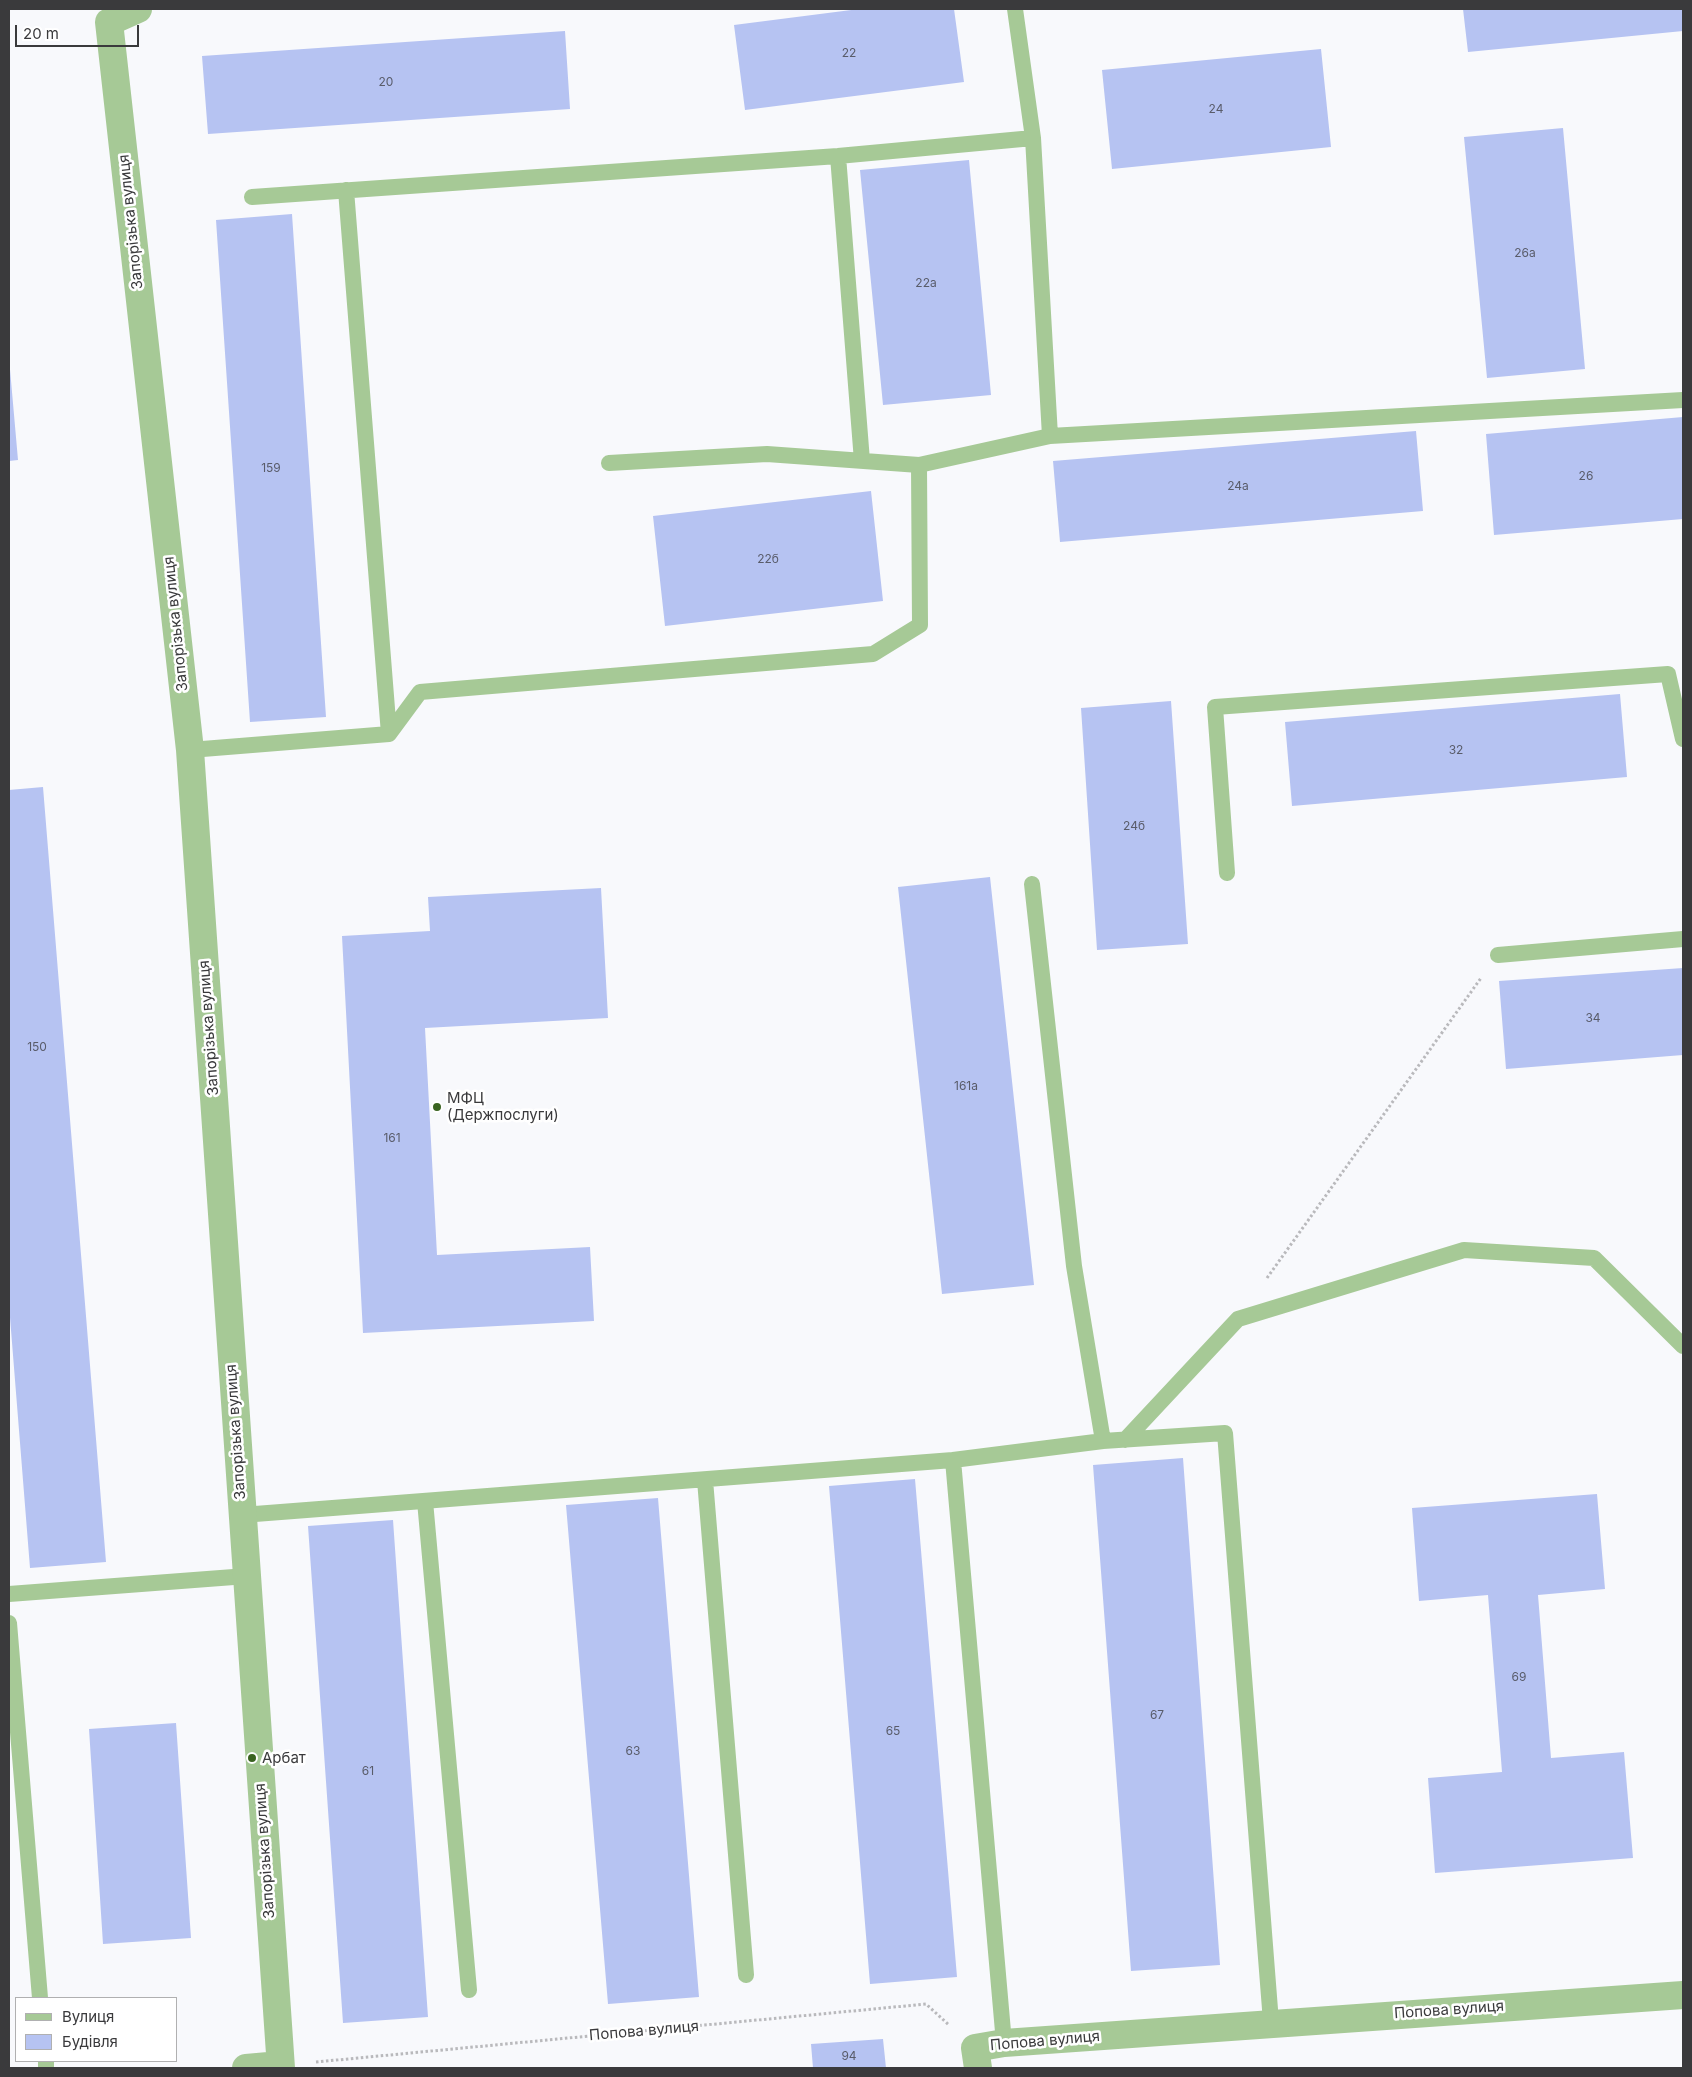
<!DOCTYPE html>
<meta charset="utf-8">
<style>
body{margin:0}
#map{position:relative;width:1692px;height:2077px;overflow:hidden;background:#f8f9fc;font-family:Inter,sans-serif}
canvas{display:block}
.frame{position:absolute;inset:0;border:10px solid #3a3a3c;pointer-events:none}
.legend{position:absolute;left:15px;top:1997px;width:162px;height:65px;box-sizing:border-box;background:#fff;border:1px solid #b0b0b1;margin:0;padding:6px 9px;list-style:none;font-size:15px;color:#3a3a3c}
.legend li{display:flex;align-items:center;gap:10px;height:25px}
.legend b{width:25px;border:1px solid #b0b0b1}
.scale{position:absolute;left:15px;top:25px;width:124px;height:22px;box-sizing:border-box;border:2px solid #3a3a3c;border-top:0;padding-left:6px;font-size:15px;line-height:18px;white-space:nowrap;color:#3a3a3c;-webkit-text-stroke:4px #fff;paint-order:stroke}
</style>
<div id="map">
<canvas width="1692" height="2077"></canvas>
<div class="frame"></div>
<ul class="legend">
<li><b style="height:6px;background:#a6c996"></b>Вулиця</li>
<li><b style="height:14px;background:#b6c3f2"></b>Будівля</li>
</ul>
<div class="scale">20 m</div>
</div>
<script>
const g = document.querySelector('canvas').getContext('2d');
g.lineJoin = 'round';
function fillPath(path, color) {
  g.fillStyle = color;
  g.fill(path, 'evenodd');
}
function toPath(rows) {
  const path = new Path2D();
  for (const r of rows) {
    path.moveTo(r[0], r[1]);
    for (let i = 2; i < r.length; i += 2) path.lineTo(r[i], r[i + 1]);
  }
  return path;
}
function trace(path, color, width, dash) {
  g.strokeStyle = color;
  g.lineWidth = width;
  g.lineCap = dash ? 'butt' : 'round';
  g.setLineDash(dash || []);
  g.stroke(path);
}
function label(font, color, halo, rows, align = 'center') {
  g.font = font + ' Inter,sans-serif';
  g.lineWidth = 5;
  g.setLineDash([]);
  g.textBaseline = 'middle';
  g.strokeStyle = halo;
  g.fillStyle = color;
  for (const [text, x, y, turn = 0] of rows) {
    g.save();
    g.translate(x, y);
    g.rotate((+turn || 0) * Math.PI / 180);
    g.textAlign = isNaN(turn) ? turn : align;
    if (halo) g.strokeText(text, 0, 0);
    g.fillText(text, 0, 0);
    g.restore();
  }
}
fillPath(toPath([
 [859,9,954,9,964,82,745,110,734,25],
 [1463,9,1683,9,1683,31,1468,52],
 [565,31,570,109,208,134,202,56],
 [1321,49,1331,147,1112,169,1102,70],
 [1563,128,1585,369,1487,378,1464,137],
 [969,160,991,395,883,405,860,170],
 [292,214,326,717,250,722,216,220],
 [9,358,18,460,9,461],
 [1683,417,1683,519,1494,535,1486,434],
 [1416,431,1423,511,1060,542,1053,461],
 [871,491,883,601,665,626,653,516],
 [1620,694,1627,777,1292,806,1285,722],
 [1171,701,1188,944,1097,950,1081,708],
 [43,787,106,1562,30,1568,9,1305,9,790],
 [990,877,1034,1285,942,1294,898,887],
 [601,888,608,1018,425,1028,437,1255,590,1247,594,1321,363,1333,342,936,430,931,428,897],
 [1683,968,1683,1055,1506,1069,1499,981],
 [1183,1458,1220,1965,1131,1971,1093,1465],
 [915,1479,957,1977,870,1984,829,1486],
 [1597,1494,1605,1589,1538,1595,1551,1758,1624,1752,1633,1858,1435,1873,1428,1778,1502,1772,1488,1595,1419,1601,1412,1508],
 [658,1498,699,1997,608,2004,566,1505],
 [393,1520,428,2017,343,2023,308,1526],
 [176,1723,191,1938,103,1944,89,1729],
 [883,2039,886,2068,813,2068,811,2044]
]), '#b6c3f2');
trace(toPath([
 [1267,1278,1481,978],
 [316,2062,926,2004,949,2025]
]), '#b9b9bc', 3, [2.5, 2.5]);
trace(toPath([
 [1015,9,1033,138,1050,436],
 [838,156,862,461],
 [252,197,838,156,1033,138],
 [609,463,767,454,919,465,1050,436,1683,400],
 [389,734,420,692,873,654,920,625,919,465],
 [190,750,389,734,346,190],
 [1227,873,1215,707,1668,674,1683,739],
 [1032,884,1074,1266,1103,1441,1225,1433,1271,2022],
 [1498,955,1683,939],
 [1125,1440,1238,1319,1464,1250,1594,1258,1683,1346],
 [953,1460,1103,1441],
 [705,1480,746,1975],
 [425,1501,469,1990],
 [242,1515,953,1460,1004,2043],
 [9,1594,247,1576],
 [9,1623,40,1998],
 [46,2061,46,2068]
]), '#a6c996', 16);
trace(toPath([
 [138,9,109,22,190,750,281,2068],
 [246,2068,280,2065],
 [978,2068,975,2048,1004,2043,1683,1995]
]), '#a6c996', 28);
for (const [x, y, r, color] of [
 [437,1107,5,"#396320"],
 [252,1758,5,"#396320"]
]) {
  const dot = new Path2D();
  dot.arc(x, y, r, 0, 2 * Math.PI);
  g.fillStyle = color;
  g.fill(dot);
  trace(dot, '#fff', 2);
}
label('12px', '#595c6a', null, [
 ["22",849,53],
 ["20",386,82],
 ["24",1216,109],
 ["26а",1525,253],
 ["22а",926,283],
 ["159",271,468],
 ["26",1586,476],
 ["24а",1238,486],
 ["22б",768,559],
 ["32",1456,750],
 ["24б",1134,826],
 ["34",1593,1018],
 ["150",37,1047],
 ["161а",966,1086],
 ["161",392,1138],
 ["69",1519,1677],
 ["67",1157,1715],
 ["65",893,1731],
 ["63",633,1751],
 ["61",368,1771],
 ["94",849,2056]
]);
label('15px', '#3a3a3c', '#fff', [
 ["Запорізька вулиця",131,222,-96],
 ["Запорізька вулиця",176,624,-96],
 ["Запорізька вулиця",209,1028,-94],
 ["Запорізька вулиця",236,1432,-94],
 ["Запорізька вулиця",265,1851,-94],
 ["Попова вулиця",1449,2010,-4],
 ["Попова вулиця",644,2031,-5],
 ["Попова вулиця",1045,2041,-5]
]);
label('15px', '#3a3a3c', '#fff', [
 ["МФЦ",447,1098],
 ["(Держпослуги)",447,1115],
 ["Арбат",262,1758]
], 'left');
</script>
